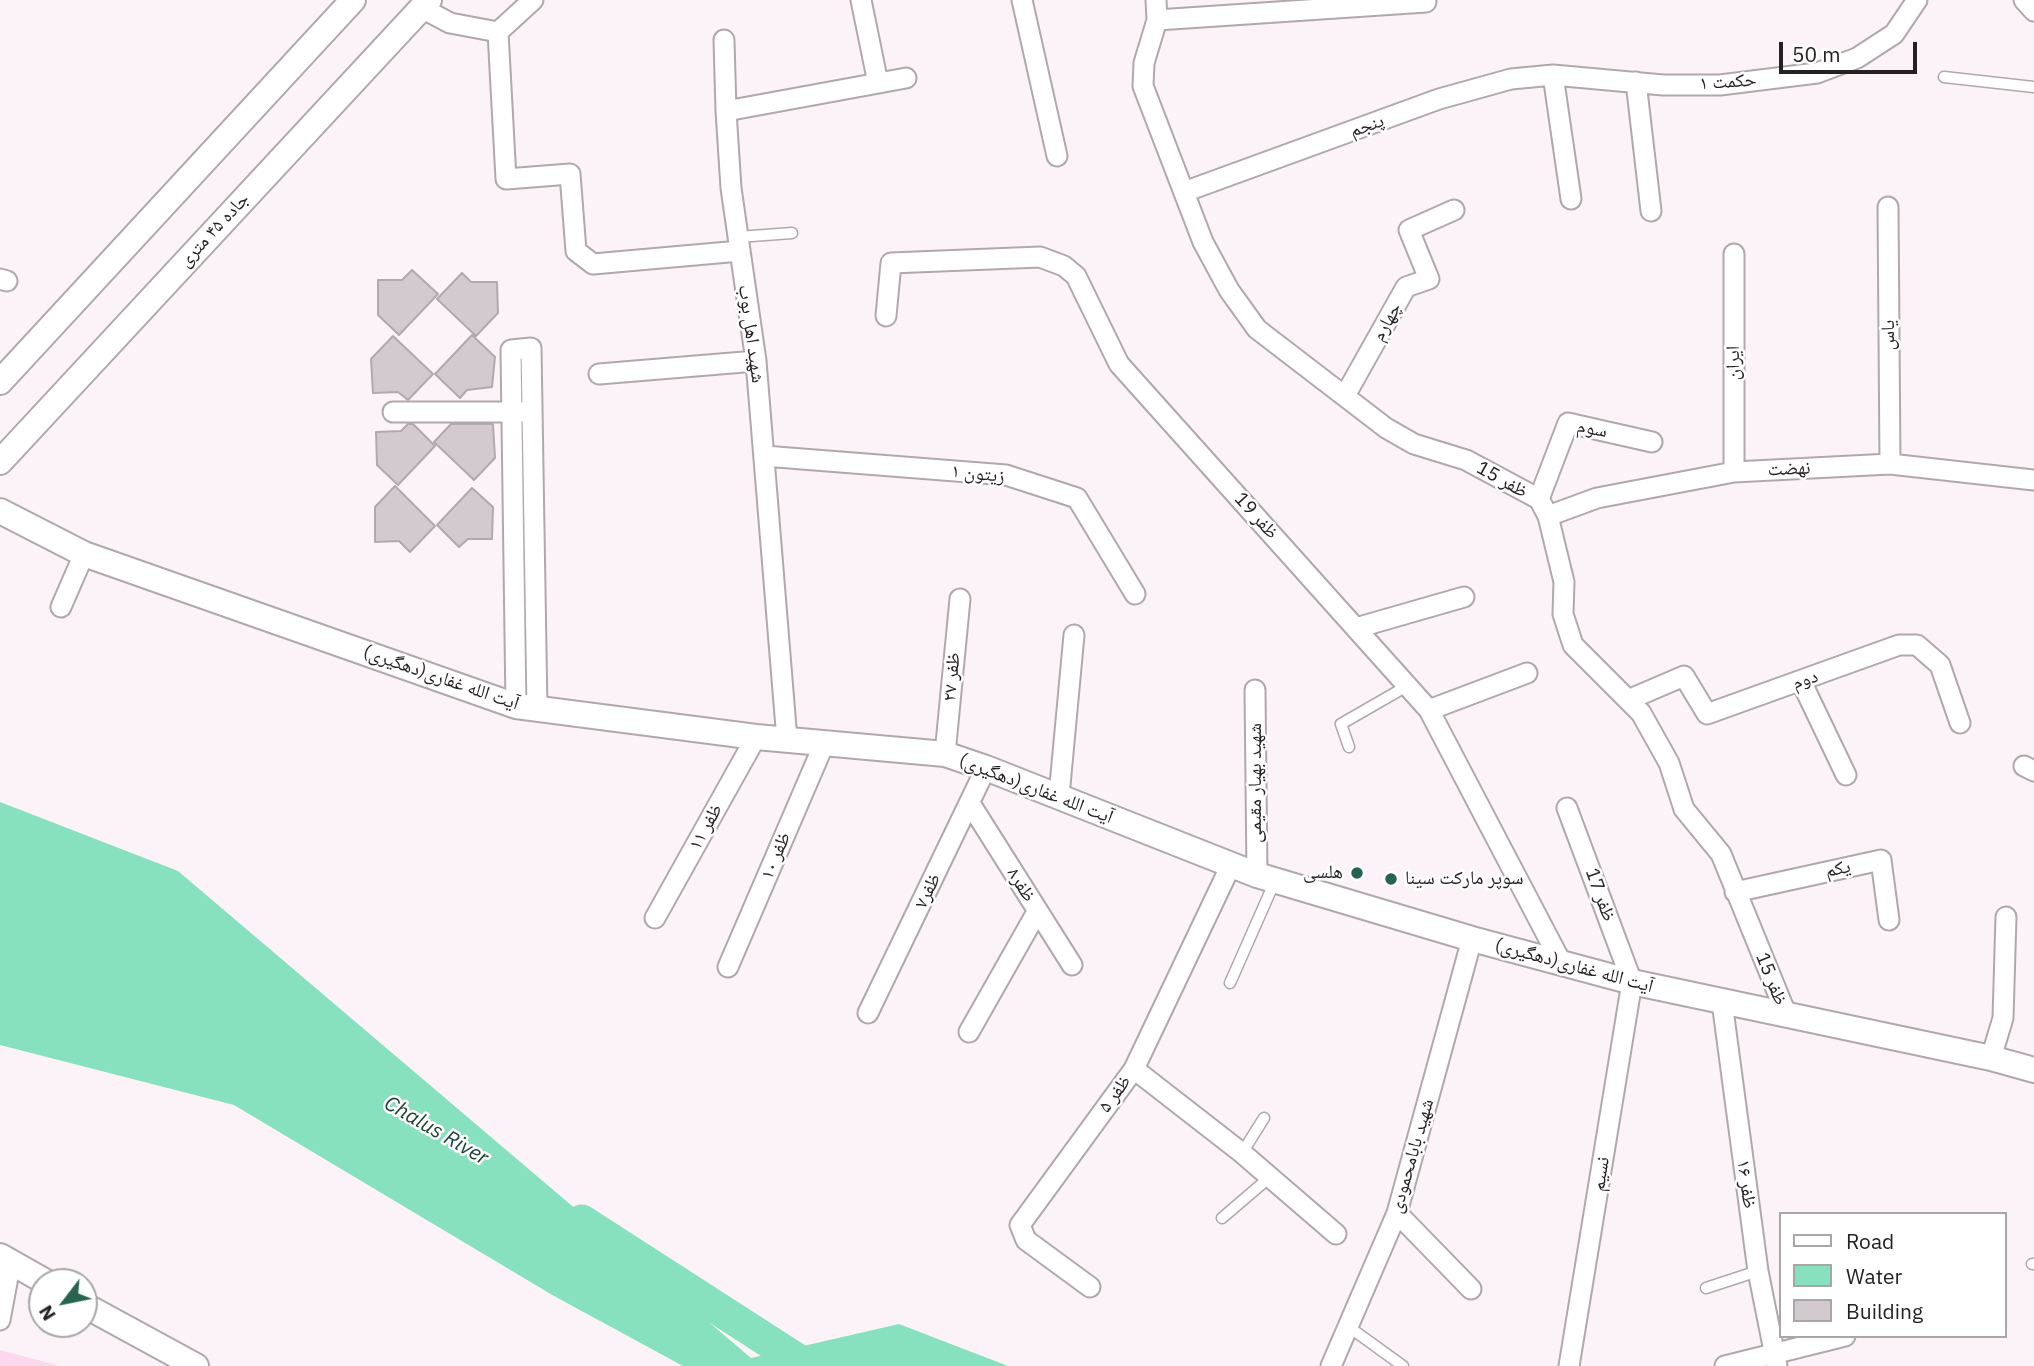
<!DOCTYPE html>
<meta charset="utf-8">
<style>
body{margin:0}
#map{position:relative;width:2034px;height:1366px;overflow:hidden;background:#fcf3f8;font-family:"IBM Plex Sans",sans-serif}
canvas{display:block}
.legend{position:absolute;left:1779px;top:1212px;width:228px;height:126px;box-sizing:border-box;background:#fff;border:2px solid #a8a6a7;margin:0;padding:9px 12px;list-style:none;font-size:21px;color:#252123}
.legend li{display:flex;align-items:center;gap:14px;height:35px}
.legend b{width:35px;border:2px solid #a8a6a7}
.north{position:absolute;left:28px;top:1268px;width:70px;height:70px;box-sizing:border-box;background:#fff;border:2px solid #a8a6a7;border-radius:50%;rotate:238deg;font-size:19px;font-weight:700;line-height:28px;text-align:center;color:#252123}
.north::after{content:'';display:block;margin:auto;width:24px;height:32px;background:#27644f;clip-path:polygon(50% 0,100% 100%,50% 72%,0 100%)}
.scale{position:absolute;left:1779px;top:42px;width:138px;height:32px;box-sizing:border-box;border:4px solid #252123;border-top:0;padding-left:9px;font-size:21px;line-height:24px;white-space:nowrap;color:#252123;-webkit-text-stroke:5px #fff;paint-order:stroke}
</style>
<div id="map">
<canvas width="2034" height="1366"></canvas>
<ul class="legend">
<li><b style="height:9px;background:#fff"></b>Road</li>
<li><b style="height:19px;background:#87e0be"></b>Water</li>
<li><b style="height:19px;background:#d3cacf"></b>Building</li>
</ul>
<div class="north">N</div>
<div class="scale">50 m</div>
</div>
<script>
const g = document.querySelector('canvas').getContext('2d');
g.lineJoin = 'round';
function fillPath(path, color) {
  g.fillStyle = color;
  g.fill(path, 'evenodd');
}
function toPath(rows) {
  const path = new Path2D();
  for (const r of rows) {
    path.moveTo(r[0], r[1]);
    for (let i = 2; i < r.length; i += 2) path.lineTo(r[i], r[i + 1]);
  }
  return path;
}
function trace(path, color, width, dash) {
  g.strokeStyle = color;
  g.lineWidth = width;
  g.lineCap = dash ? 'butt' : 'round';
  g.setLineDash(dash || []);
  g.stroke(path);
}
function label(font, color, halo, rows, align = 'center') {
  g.font = font + ' "IBM Plex Sans","Noto Naskh Arabic",sans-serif';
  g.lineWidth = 5;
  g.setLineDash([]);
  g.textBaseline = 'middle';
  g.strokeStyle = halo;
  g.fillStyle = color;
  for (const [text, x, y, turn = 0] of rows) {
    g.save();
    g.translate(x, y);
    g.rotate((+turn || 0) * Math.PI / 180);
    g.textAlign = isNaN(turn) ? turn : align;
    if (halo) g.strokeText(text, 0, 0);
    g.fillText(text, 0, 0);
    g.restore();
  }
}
fillPath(toPath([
 [0,1350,60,1366,0,1366]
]), '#fcd7ed');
fillPath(toPath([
 [0,802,178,871,751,1358,899,1324,1008,1366,683,1366,554,1296,234,1105,0,1045]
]), '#87e0be');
trace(toPath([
 [582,1221,807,1366]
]), '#87e0be', 33);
const building = toPath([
 [412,270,438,294,399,335,378,315,378,280,402,280,412,270],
 [462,273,471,282,497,282,498,313,476,336,437,299,462,273],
 [472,335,495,357,492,387,467,390,460,398,435,374,472,335],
 [393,336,433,374,408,400,398,392,373,393,371,359,393,336],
 [408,424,413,424,435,446,398,485,377,465,376,432,401,431,408,424],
 [451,424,493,424,495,458,474,480,434,442,451,424],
 [395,486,435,526,410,552,399,541,375,542,375,507,395,486],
 [472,488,493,507,492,539,468,539,459,547,437,525,472,488]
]);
fillPath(building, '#d3cacf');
trace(building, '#b2a9ae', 2);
const service = toPath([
 [1944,77,2034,87],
 [738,237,792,233],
 [1349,747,1341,724,1407,686],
 [1230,983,1275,881],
 [1242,1153,1264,1118],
 [1222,1218,1270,1177],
 [2032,1264,2034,1264],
 [1706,1288,1758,1271],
 [1349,1327,1403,1366]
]);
const minor = toPath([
 [533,0,498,32,506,179,570,174,576,251,593,264,740,251],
 [861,0,878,83],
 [1022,0,1057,156],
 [1156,0,1157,20,1144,63,1143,86,1203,242,1229,290,1257,329,1386,428,1414,444,1466,460,1539,499,1548,516,1564,582,1563,614,1573,645,1641,713,1669,763,1684,809,1721,854,1787,1016],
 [2024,0,2034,11],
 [420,7,450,23,498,32],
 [1157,20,1426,2],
 [724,40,726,111],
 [1553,75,1571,199],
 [1636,82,1651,211],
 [1184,192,1439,99,1511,79,1553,75,1663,85,1720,85,1817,73,1857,58,1894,34,1917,0],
 [1888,207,1890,464],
 [1734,254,1734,472],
 [0,279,7,281],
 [886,316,891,263,1040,257,1064,266,1076,276,1119,364,1429,710,1562,964],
 [599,374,756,361],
 [1346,394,1406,287,1429,279,1409,230,1454,210],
 [393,412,524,412],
 [764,456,1006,475,1077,498,1135,594],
 [1539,499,1568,423,1652,442],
 [1548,516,1597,498,1734,472,1890,464,2034,480],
 [61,607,84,554],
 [1356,628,1464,597],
 [1801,681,1846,775],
 [1255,690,1257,875],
 [1628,700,1684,676,1707,714,1899,645,1917,645,1940,665,1960,723],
 [516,706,511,350,531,348,537,710],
 [1429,710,1527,673],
 [787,740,756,361,731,188,726,111,906,78],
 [945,754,960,599],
 [2024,766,2034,771],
 [1059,796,1074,635],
 [971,805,1072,965],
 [1567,808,1632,982,1569,1366],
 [1735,892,1881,860,1889,920],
 [655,918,756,737],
 [728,967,824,744],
 [1722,1002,1758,1271,1777,1366],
 [868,1013,986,768],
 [969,1032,1037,912],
 [1991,1058,2003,1018,2006,917],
 [1134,1069,1242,1153,1336,1234],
 [1397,1213,1471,1289],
 [1090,1287,1026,1240,1020,1225,1134,1069,1231,865],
 [0,1320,11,1261],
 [1331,1366,1397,1213,1472,939],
 [1725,1366,1845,1336]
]);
const tertiary = toPath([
 [0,382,353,0],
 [0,462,429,0],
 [0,511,84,554,516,706,756,737,945,754,986,768,1257,875,1472,939,1632,982,1991,1058,2034,1070],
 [0,1256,46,1282],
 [84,1305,196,1366]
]);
trace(service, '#b0a8ad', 13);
trace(minor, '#b0a8ad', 23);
trace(tertiary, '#b0a8ad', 28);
trace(service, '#fff', 10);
trace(minor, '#fff', 19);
trace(tertiary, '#fff', 24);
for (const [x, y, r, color] of [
 [1357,873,7,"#27644f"],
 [1391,879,7,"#27644f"]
]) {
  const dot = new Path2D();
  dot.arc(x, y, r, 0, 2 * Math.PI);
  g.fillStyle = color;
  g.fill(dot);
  trace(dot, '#fff', 2.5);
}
label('19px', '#252123', '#fff', [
 ["حکمت ۱",1728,82,-4],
 ["پنجم",1367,126,-20],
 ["جاده ۴۵ متری",214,230,-47],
 ["چهارم",1387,322,-61],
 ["شهید اهل بوب",751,334,82],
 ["یاس",1889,335,-90],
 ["ایران",1734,363,-90],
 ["سوم",1592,429,10],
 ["نهضت",1789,469,-3],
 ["زیتون ۱",978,474,6],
 ["ظفر 15",1502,480,29],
 ["ظفر 19",1256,516,48],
 ["ظفر ۲۷",952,677,-85],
 ["آیت الله غفاری(دهگیری)",441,678,19],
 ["دوم",1805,680,-20],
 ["شهید بهیار مقیمی",1256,783,-90],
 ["آیت الله غفاری(دهگیری)",1036,789,21],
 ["ظفر ۱۱",706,827,-61],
 ["ظفر ۱۰",776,856,-67],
 ["یکم",1838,869,-12],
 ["ظفر۸",1021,885,58],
 ["ظفر۷",928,891,-64],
 ["ظفر 17",1600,895,70],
 ["آیت الله غفاری(دهگیری)",1574,966,15],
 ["ظفر 15",1771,979,68],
 ["ظفر ۵",1115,1094,-54],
 ["شهید بابامحمودی",1412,1156,-74],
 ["نسیم",1601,1174,-81],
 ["ظفر ۱۶",1746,1184,82]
]);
label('19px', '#252123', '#fff', [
 ["هلسی",1343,873],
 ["سوپر مارکت سینا",1405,879,"left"]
], 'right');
label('italic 21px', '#1c4435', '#fff', [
 ["Chalus River",436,1131,30]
]);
</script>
